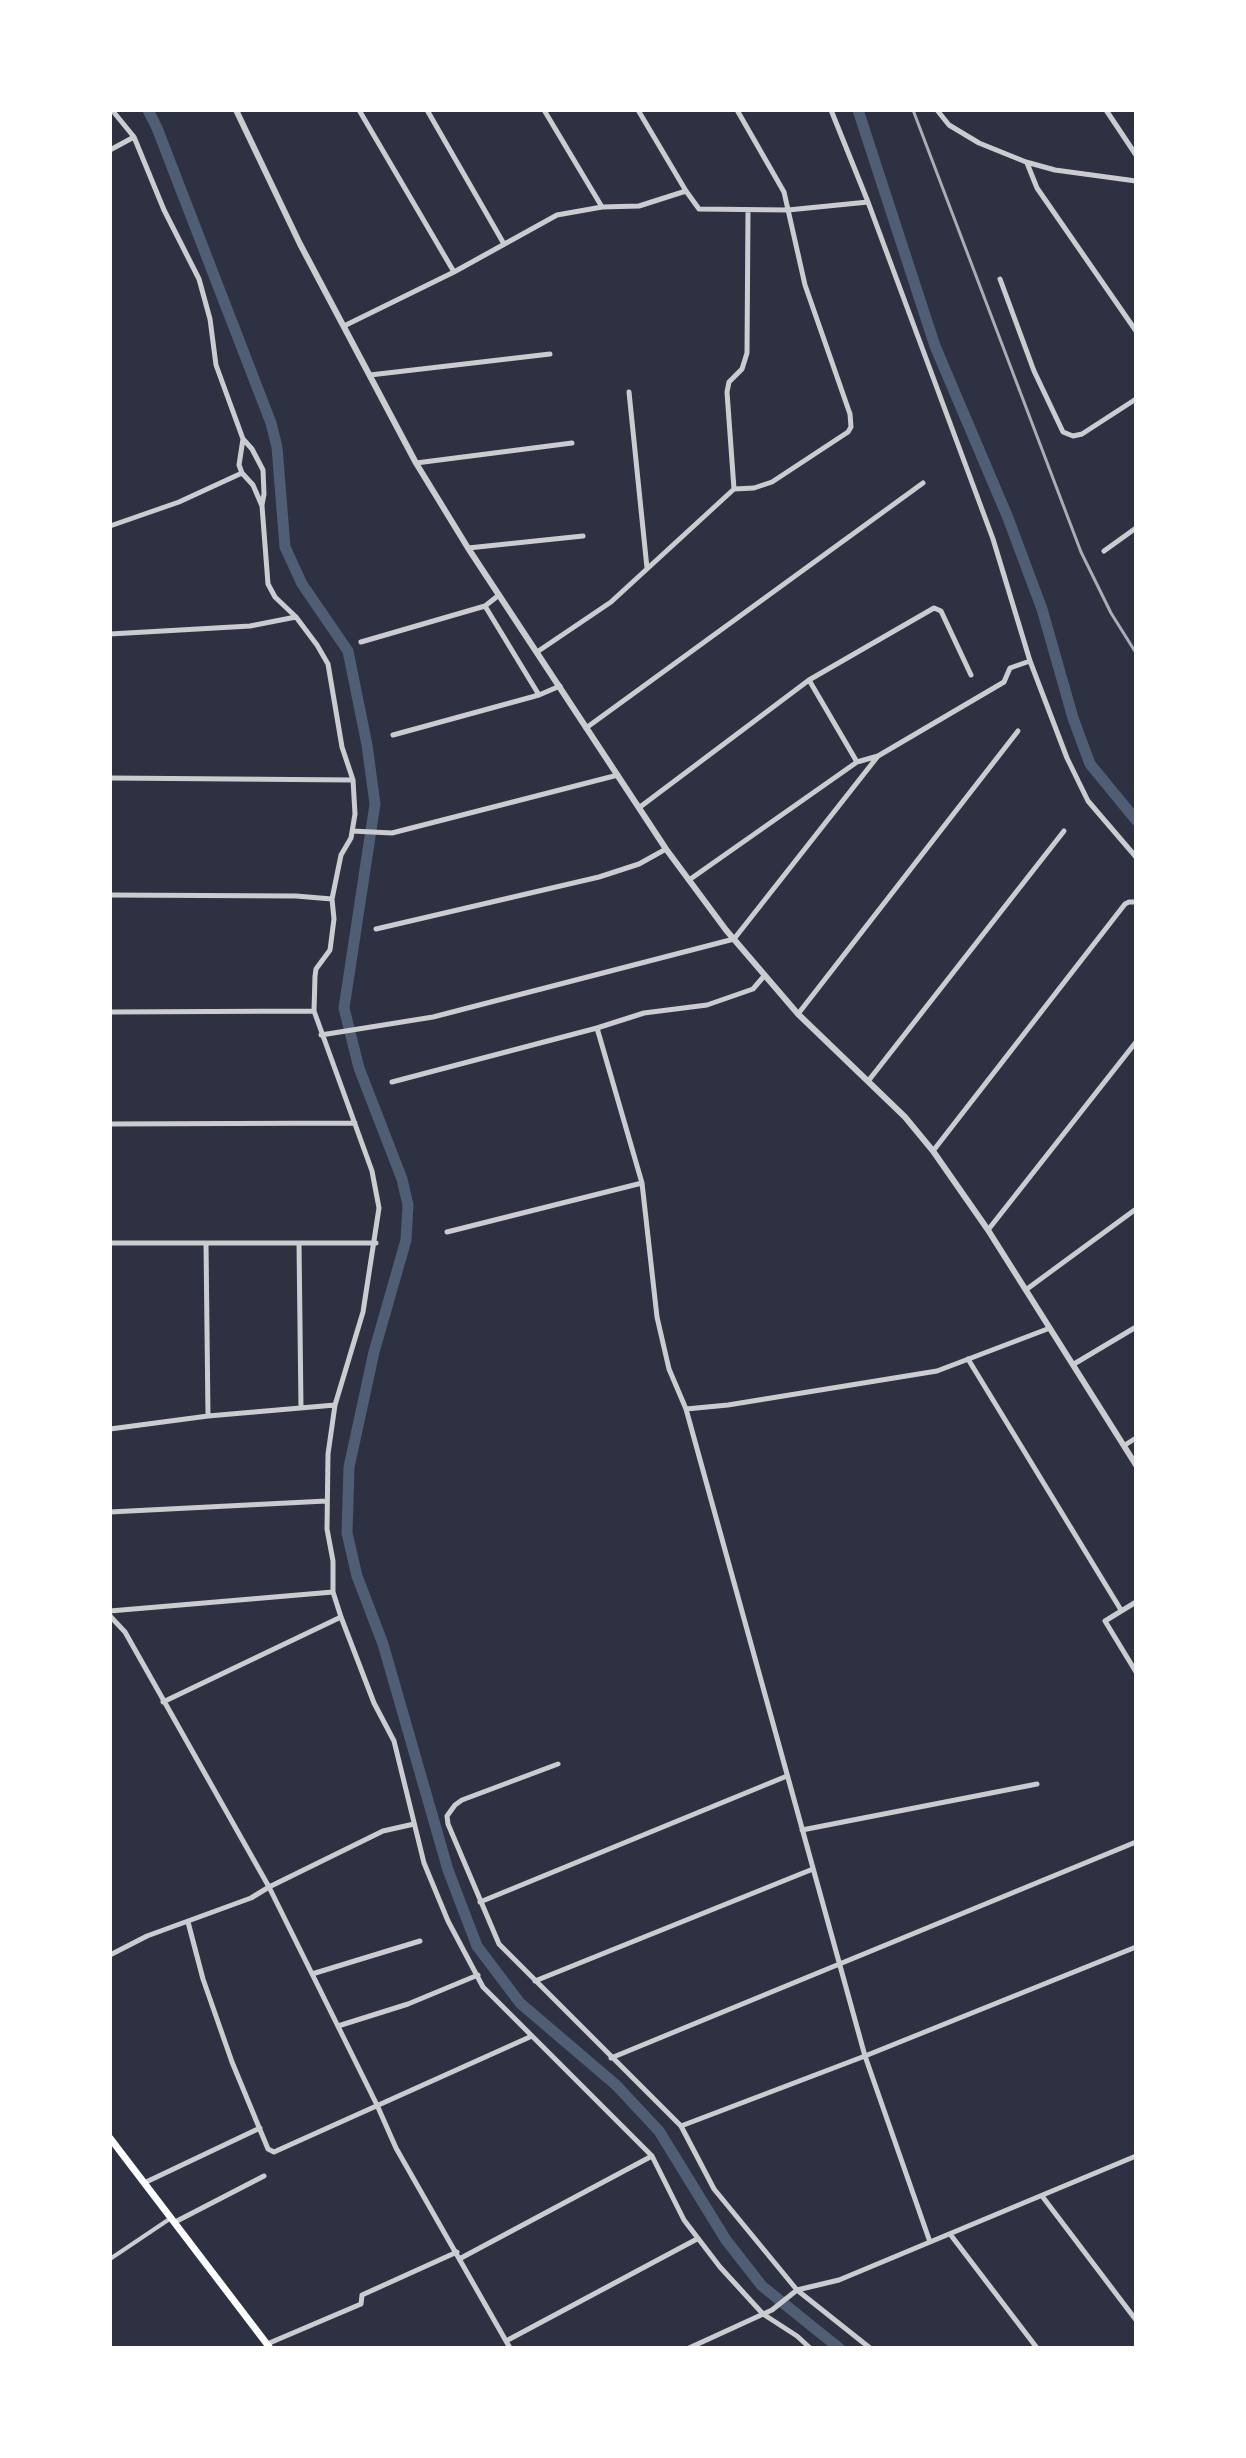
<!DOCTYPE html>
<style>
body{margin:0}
#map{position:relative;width:1246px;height:2458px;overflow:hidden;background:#2d3142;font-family:"Nunito Sans",sans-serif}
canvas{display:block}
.frame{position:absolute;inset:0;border:112px solid #fff;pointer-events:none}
</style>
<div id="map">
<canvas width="1246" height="2458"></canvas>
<div class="frame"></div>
</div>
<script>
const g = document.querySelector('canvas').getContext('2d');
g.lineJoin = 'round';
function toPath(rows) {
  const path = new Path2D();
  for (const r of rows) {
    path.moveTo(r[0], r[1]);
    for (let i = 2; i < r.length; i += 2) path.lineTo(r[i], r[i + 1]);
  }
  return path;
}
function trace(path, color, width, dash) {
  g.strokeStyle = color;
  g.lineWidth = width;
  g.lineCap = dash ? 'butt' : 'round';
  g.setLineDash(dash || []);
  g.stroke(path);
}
trace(toPath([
 [148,110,157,128,271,423,277,447,285,547,302,584,348,651,367,745,375,804,344,1008,359,1068,402,1179,408,1205,406,1240,374,1352,349,1467,347,1533,357,1576,383,1644,448,1870,477,1946,520,2003,616,2085,659,2131,726,2240,762,2286,839,2348],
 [858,110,935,346,1008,518,1042,609,1073,718,1090,764,1136,820]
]), '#4f5d75', 11);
trace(toPath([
 [110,2259,171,2218]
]), '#caccd0', 4);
trace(toPath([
 [112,110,134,137,164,210,199,279,210,319,216,365,243,439,239,465,242,473,253,485,262,506,268,584,275,597,296,617,317,645,328,664,342,747,353,780,355,814,351,838,341,855,332,899,334,919,330,950,316,969,315,976,314,1011,372,1171,379,1208,363,1312,335,1405,328,1454,327,1529,333,1561,333,1592,341,1617,374,1703,394,1741,424,1863,448,1921,483,1987,652,2156,684,2220,720,2267,763,2314,797,2336,810,2348],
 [359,110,454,272],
 [427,110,504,244],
 [544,110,602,207],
 [638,110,686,191,699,209,788,210,868,202,993,539,1030,661,1067,758,1088,801,1136,857],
 [831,110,868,202],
 [937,110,949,125,979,143,1026,162,1055,170,1136,181],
 [1106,110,1136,155],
 [110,150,134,137],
 [1027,163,1037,188,1136,331],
 [1000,279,1034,371,1063,432,1073,436,1082,434,1136,399],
 [344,326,454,272,557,215,602,207,639,206,686,191],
 [370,375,550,354],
 [629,392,647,568],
 [243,439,252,449,263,470,264,494,262,505],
 [416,463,572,443],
 [734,489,727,392,729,382,742,369,747,353,748,211],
 [110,526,179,502,242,473],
 [468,548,583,536],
 [1104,551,1136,528],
 [485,606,539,695,560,686],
 [110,634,250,626,296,617],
 [361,642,485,606,499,595],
 [537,652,611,602,734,489,754,488,772,482,848,432,851,427,850,414,805,285,784,192,737,110],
 [809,680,934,608,941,611,971,675],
 [586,728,923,483],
 [393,735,539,695],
 [857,762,878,756,1004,682,1010,668,1030,661],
 [110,778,353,780],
 [640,807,809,680,857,762,689,880],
 [352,831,392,833,618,775],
 [110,895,296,896,332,899],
 [376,929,599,877,639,864,666,849],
 [110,1012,314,1011],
 [798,1014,1018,731],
 [597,1028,644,1013,707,1005,753,989,765,975],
 [321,1035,433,1017,734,939,878,756],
 [869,1080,1064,831],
 [392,1082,597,1028,642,1183,657,1317,669,1369,686,1409],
 [110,1124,355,1123],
 [933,1151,1125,904,1129,902,1136,902],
 [988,1230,1136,1042],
 [447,1232,642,1183],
 [110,1243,376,1243],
 [206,1243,208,1416],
 [299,1243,301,1408],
 [1027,1289,1136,1209],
 [968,1359,1121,1610],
 [1074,1364,1136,1327],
 [110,1429,208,1416,335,1405],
 [1125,1445,1136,1438],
 [110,1512,326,1501],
 [1136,1602,1105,1621,1136,1672],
 [110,1611,333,1592],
 [110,1616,125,1632,269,1887,377,2105,396,2148,510,2348],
 [163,1702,341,1617],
 [558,1764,462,1800,455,1805,447,1816,448,1824,499,1944,681,2126,714,2189,797,2290,870,2348],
 [802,1830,1037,1784],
 [480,1902,787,1776],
 [188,1922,203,1979,232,2062,268,2149,274,2152,532,2036],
 [110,1955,147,1936,251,1898,269,1887,383,1831,414,1824],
 [312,1974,420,1941],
 [535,1981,813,1869],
 [338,2026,408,2004,478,1975],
 [611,2058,1136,1842],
 [681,2126,865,2056,1136,1947],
 [144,2183,260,2128],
 [1042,2196,1136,2320],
 [175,2222,264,2176],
 [950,2234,1037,2348],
 [930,2242,865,2056,686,1409,728,1405,937,1371,1050,1328],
 [461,2258,652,2156],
 [506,2341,697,2239],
 [267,2344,361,2304,362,2295,457,2252],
 [689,2348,772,2310,797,2290,839,2280,1136,2156]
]), '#caccd0', 5);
trace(toPath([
 [236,110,300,244,416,463,468,548,666,849,726,930,798,1014,905,1117,933,1151,988,1230,1136,1465]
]), '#caccd0', 6);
trace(toPath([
 [110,2138,270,2348]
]), '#fff', 7);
trace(toPath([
 [913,110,1081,552,1111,613,1136,653]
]), '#abadb3', 3);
</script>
